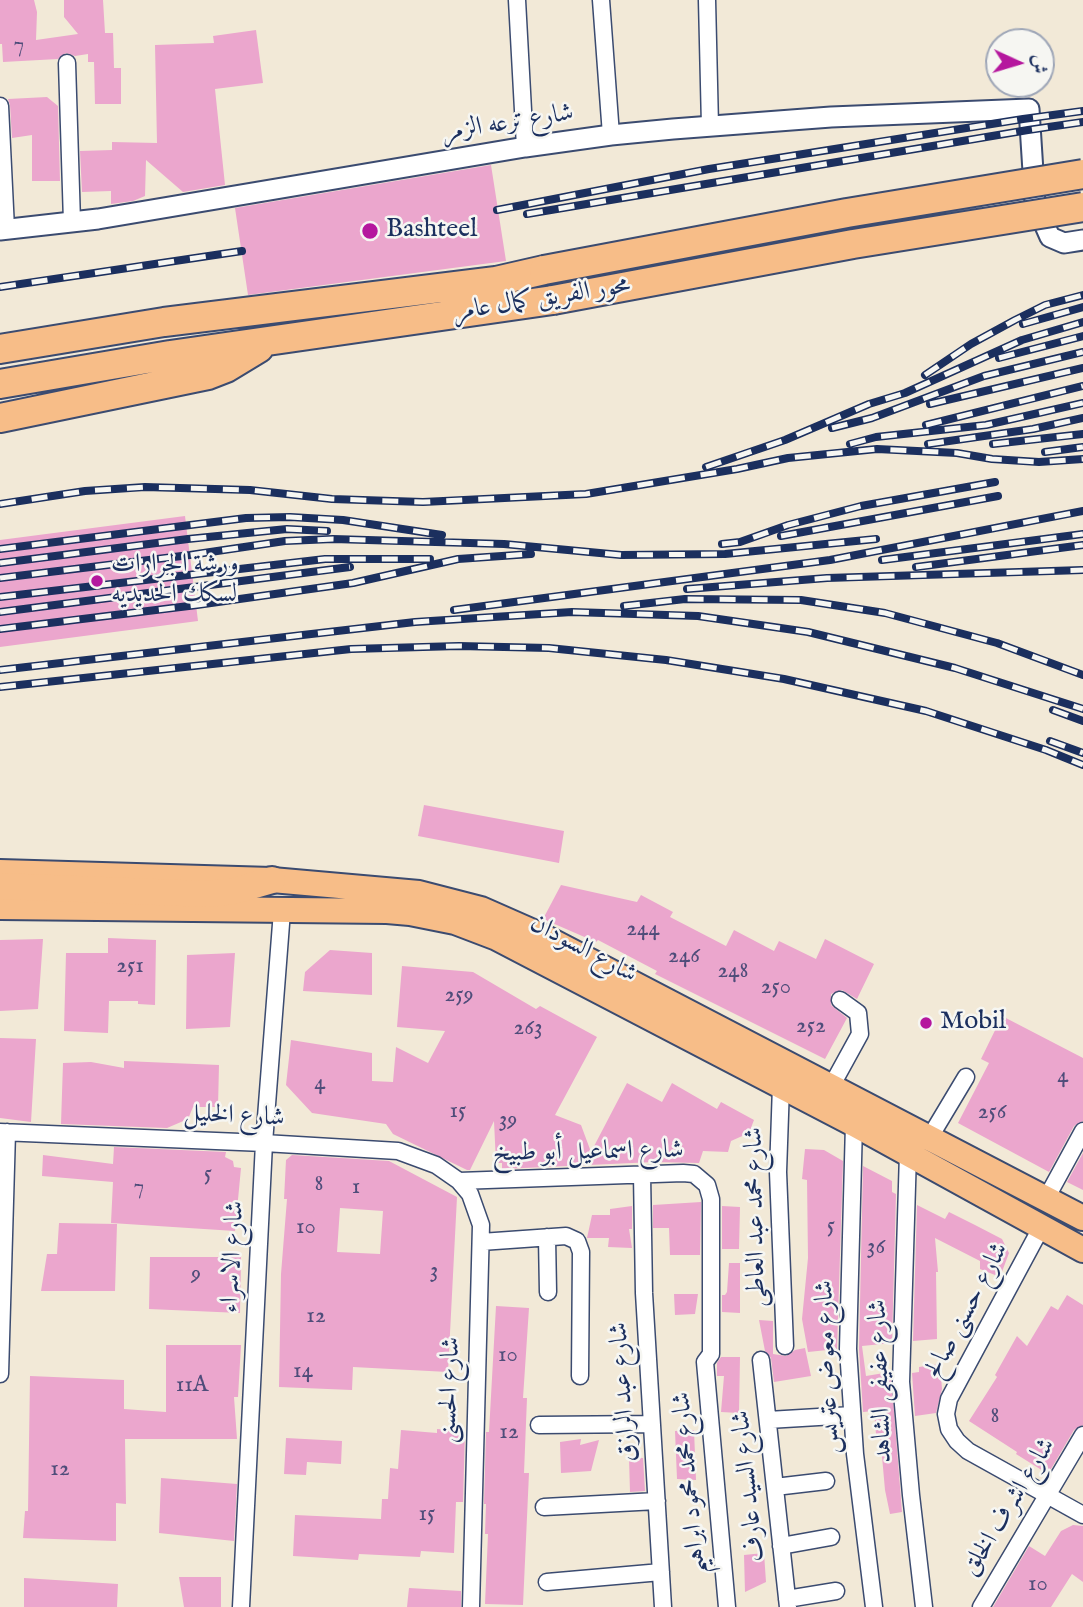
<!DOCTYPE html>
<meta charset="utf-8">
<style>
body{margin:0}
#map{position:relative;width:1083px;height:1607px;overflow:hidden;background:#f2e9d7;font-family:"IM FELL English",Amiri,serif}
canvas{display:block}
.north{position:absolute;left:985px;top:28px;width:70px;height:70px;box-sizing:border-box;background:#f6f6f2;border:2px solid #9ea6b7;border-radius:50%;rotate:94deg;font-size:19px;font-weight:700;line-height:28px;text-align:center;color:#1b2f5e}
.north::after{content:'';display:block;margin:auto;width:24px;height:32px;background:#b5179e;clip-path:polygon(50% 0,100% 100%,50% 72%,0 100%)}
</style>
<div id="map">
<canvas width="1083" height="1607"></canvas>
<div class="north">ش</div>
</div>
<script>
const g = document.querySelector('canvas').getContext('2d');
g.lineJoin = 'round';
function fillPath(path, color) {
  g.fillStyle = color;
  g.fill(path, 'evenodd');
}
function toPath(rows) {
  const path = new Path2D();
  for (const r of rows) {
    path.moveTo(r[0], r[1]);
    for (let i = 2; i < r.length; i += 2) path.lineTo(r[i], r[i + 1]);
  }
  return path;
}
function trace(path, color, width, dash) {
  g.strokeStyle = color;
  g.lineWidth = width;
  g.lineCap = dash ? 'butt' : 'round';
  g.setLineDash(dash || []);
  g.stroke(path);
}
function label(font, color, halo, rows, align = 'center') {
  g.font = font + ' "IM FELL English",Amiri,serif';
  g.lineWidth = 5;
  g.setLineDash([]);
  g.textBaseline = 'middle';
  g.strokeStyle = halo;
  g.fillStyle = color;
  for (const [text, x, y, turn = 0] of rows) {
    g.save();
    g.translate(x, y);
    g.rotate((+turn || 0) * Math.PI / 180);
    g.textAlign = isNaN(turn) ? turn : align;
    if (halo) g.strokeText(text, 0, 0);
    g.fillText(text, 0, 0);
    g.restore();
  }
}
fillPath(toPath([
 [0,0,34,0,37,12,36,40,78,34,64,17,64,0,103,0,105,33,113,33,114,68,121,68,121,104,95,104,94,62,88,62,88,54,75,56,66,53,58,59,3,62,2,44,0,44],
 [256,30,263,83,215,89,225,185,183,192,146,160,145,196,133,201,111,204,111,191,82,192,80,151,112,150,112,142,157,143,155,45,214,43,213,36],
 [47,97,58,106,60,181,32,181,32,135,12,138,10,105,8,99],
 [491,165,506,261,248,295,235,208],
 [185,516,198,621,0,647,0,540],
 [424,805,564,831,559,863,418,836],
 [561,885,637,902,641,895,673,912,670,917,726,946,734,930,774,951,779,941,816,959,825,939,874,964,857,999,842,990,831,994,831,1005,847,1018,825,1059,655,974,657,971,598,940,596,942,543,919],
 [108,938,156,940,155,1005,138,1004,138,1001,109,1001,108,1033,64,1031,66,953,108,953],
 [43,939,38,1009,0,1011,0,940],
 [330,950,372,953,372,995,303,991,305,972],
 [235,953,230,1027,186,1029,187,955],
 [402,966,473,972,536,1009,540,1006,597,1037,555,1115,581,1125,591,1152,627,1083,662,1102,672,1083,717,1109,721,1102,754,1120,749,1133,731,1141,728,1152,703,1151,699,1163,654,1162,502,1169,502,1163,496,1163,494,1121,470,1170,467,1170,393,1134,386,1124,312,1113,286,1085,291,1040,372,1053,372,1081,393,1082,396,1047,428,1063,445,1031,397,1027],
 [1002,1016,1083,1058,1083,1121,1074,1126,1049,1172,958,1123,989,1063,981,1059],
 [0,1038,36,1039,31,1122,0,1118],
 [124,1061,219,1065,218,1107,193,1107,188,1119,167,1128,61,1124,63,1063,91,1062,124,1068],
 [114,1147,226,1152,225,1157,233,1161,234,1167,241,1168,235,1231,111,1223,113,1182,42,1176,43,1155,113,1164],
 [805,1149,824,1150,843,1161,837,1349,808,1352,802,1319,808,1258,807,1180,802,1179],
 [1083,1153,1083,1190,1067,1182],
 [292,1155,389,1161,457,1197,448,1372,353,1367,352,1390,279,1387,281,1274,287,1199,284,1199,286,1160],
 [340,1208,383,1211,380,1254,337,1252],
 [863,1166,892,1181,892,1192,896,1194,892,1343,862,1346,866,1376,884,1373,884,1375,891,1374,902,1512,890,1514,885,1490,880,1434,876,1434,874,1411,863,1412,859,1349],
 [701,1202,700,1255,670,1255,669,1228,653,1228,653,1205],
 [917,1205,945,1219,949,1212,975,1225,1002,1239,1009,1253,1000,1277,980,1269,980,1261,935,1238,938,1272,936,1272,937,1339,913,1341],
 [632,1206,632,1229,629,1229,632,1248,608,1247,609,1238,587,1238,592,1215,610,1215,610,1209],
 [722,1206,740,1207,739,1249,722,1249],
 [59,1223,117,1224,115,1291,41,1291,47,1254,57,1254],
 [150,1257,241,1257,240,1313,149,1309],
 [729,1263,740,1263,740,1313,722,1312,722,1295,725,1295,727,1292],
 [674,1294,698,1294,695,1314,675,1315],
 [1067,1295,1083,1305,1083,1425,1074,1430,1048,1474,1016,1454,1017,1452,969,1421,997,1377,995,1375,1017,1336,1027,1346,1051,1306,1058,1310],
 [496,1306,529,1308,523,1398,527,1398,524,1473,529,1473,523,1605,485,1604,488,1534,485,1534,486,1504,484,1504,486,1432,489,1432],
 [759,1320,773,1321,773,1354,786,1356,795,1350,805,1348,811,1376,774,1382,771,1358,765,1351],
 [166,1345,241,1345,238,1397,234,1397,237,1439,125,1439,126,1504,116,1503,116,1541,23,1538,25,1511,28,1511,30,1376,124,1380,124,1409,166,1412],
 [721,1357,740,1357,739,1413,721,1412,724,1376,717,1376,717,1363],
 [940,1364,942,1389,936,1413,915,1416,912,1373,919,1372,919,1367],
 [437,1429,465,1431,463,1502,456,1502,454,1553,421,1551,420,1557,359,1554,358,1560,293,1556,295,1515,381,1519,382,1499,388,1499,390,1468,398,1469,401,1430,437,1433],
 [694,1430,696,1480,677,1479,675,1431],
 [286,1438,342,1441,341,1464,307,1462,306,1475,284,1474],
 [581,1439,580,1445,599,1440,591,1471,561,1473,560,1442],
 [629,1458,643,1458,645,1491,630,1492],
 [161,1478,237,1484,234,1541,159,1533],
 [1073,1525,1083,1526,1083,1582,1072,1574,1051,1607,993,1607,1029,1546,1045,1556,1061,1531],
 [764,1553,766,1582,745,1592,744,1555],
 [179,1577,221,1577,221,1607,184,1607],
 [24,1578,118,1584,117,1607,24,1607],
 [409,1588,461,1591,461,1607,407,1607]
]), '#eba6cd');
const minor = toPath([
 [517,0,525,147],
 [601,0,611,135],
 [707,0,710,126],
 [67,63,72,222],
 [0,106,6,229],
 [832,1085,860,1034,858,1013,840,1000],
 [781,1086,778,1172,785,1346],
 [854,1124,848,1349,855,1454,874,1607],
 [0,1132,264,1143,398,1151,436,1165,459,1181,470,1194,481,1225,471,1607],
 [930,1137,966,1077],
 [908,1153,901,1382,911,1495,924,1607],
 [642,1174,644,1293,663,1607],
 [459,1181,683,1173,694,1174,707,1185,711,1199,711,1354,705,1362,727,1607],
 [1047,1197,1083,1131],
 [1042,1226,949,1399,946,1414,949,1429,957,1441,968,1451,1083,1515],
 [547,1237,548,1292],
 [481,1242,566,1236,577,1241,581,1252,580,1376],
 [761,1360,788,1607],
 [0,1374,7,1132],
 [768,1420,852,1415],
 [539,1425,652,1424],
 [775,1487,826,1481],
 [544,1507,657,1501],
 [781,1546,831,1537],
 [547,1582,661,1572],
 [787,1599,836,1591],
 [241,1607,264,1143,282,911],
 [981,1607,1083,1435]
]);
const tertiary = toPath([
 [0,230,98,219,525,147,611,135,673,129,831,117,1029,109,1035,203,1050,237,1064,243,1083,240]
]);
const primary = toPath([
 [0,872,272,880,419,893,481,909,540,935,1083,1218],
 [0,907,387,911,410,913,455,922,497,938,854,1124,1083,1250]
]);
const trunk = toPath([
 [0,886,208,894,234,891,272,880]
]);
const motorway = toPath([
 [0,349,164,322,496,281,544,270],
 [0,384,170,355,553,300],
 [0,418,208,375,226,368,259,348]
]);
trace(minor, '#3b4b70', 19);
trace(tertiary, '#3b4b70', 23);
trace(primary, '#3b4b70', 28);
trace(trunk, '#3b4b70', 30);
trace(motorway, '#3b4b70', 32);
trace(minor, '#fff', 16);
trace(tertiary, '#fff', 19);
trace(primary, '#f7bd88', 24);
trace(trunk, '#f7bd88', 26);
trace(motorway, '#f7bd88', 28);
const rail = toPath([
 [497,210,709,169,1023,119,1083,111],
 [527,214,1028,130,1083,122],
 [0,287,242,251],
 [1023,324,1083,307],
 [999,358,1083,336],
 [925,375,971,344,1015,320,1045,305,1083,295],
 [930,404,1083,368],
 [926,425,1083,386],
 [832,428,872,418,984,376,1083,352],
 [850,444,876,437,986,425,1083,403],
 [928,444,1033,429,1083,418],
 [993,444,1083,434],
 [1045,452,1083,447],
 [706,467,785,440,869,404,905,393,1022,340,1083,322],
 [0,504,85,491,145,487,250,490,332,499,423,502,586,494,737,469,788,458,877,449,957,453,992,459,1039,462,1083,459],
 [781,536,998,496],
 [722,544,740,542,788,525,861,506,995,482],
 [0,549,246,518,290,517,343,520,442,535],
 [882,560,1083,534],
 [0,563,188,539,287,529,327,531],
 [916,567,1083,545],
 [0,578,190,555,285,541,333,539,504,544,621,555,725,554,876,539],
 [687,589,827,578,1083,570],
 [0,597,325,559,430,559],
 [624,606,685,599,801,600,885,613,997,643,1083,675],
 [454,610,830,560,1083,511],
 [0,612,350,567],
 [0,629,197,605,353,583,458,559,531,554],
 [0,670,415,622,572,612,698,616,808,632,955,668,1083,709],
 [0,687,351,649,459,646,549,648,666,660,784,679,926,711,1046,750,1083,765],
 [1053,710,1083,721],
 [1050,741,1083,753]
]);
trace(rail, '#1b2f5e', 8);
trace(rail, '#f6f6f2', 5, [16]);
const motorwayBridge = toPath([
 [544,270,847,213,1083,174],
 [553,300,853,244,1083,207]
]);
trace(motorwayBridge, '#3b4b70', 32, []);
trace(motorwayBridge, '#f7bd88', 28);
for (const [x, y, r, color] of [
 [370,231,9,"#b5179e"],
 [97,581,7,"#b5179e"],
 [926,1023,7,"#b5179e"]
]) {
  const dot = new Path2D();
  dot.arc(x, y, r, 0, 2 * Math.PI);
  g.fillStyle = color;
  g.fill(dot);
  trace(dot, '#f6f6f2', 2.5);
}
label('23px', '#4f4d7a', null, [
 ["7",19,46],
 ["244",643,930],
 ["246",684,957],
 ["251",130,967],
 ["248",733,972],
 ["250",776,988],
 ["259",459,996],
 ["252",811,1027],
 ["263",528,1029],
 ["4",1063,1077],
 ["4",320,1084],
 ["15",458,1112],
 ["256",992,1113],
 ["39",508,1121],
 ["5",208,1175],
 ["8",319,1185],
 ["7",139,1188],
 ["1",356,1188],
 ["5",831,1227],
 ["10",306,1228],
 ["36",876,1248],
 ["3",434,1272],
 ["9",196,1275],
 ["12",316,1317],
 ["10",508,1356],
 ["14",303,1372],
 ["11A",192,1386],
 ["8",995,1417],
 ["12",509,1433],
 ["12",60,1470],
 ["15",427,1515],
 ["10",1038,1585]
]);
label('26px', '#1b2f5e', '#f6f6f2', [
 ["شارع ترعه الزمر",508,124,-9],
 ["محور الفريق كمال عامر",542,300,-9],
 ["شارع السودان",583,950,28],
 ["شارع الخليل",234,1117,3],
 ["شارع اسماعيل أبو طبيخ",588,1153,-1],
 ["شارع محمد عبد العاطى",757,1217,-91],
 ["شارع الاسراء",234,1257,-87],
 ["شارع حسنى صالح",968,1311,-62],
 ["شارع معوض عتريس",829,1367,-92],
 ["شارع عفيفى الشاهد",882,1381,-92],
 ["شارع الحسنى",451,1390,-88],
 ["شارع عبد الرازق",625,1392,-94],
 ["شارع محمد محمود ابراهيم",691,1483,-95],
 ["شارع السيد عارف",750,1486,-96],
 ["شارع اشرف الخلق",1010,1508,-59]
]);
label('26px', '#1b2f5e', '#f6f6f2', [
 ["Bashteel",386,231],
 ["ورشة الجرارات",111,566],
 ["لسكك الحديديه",111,596],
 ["Mobil",940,1023]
], 'left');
</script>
